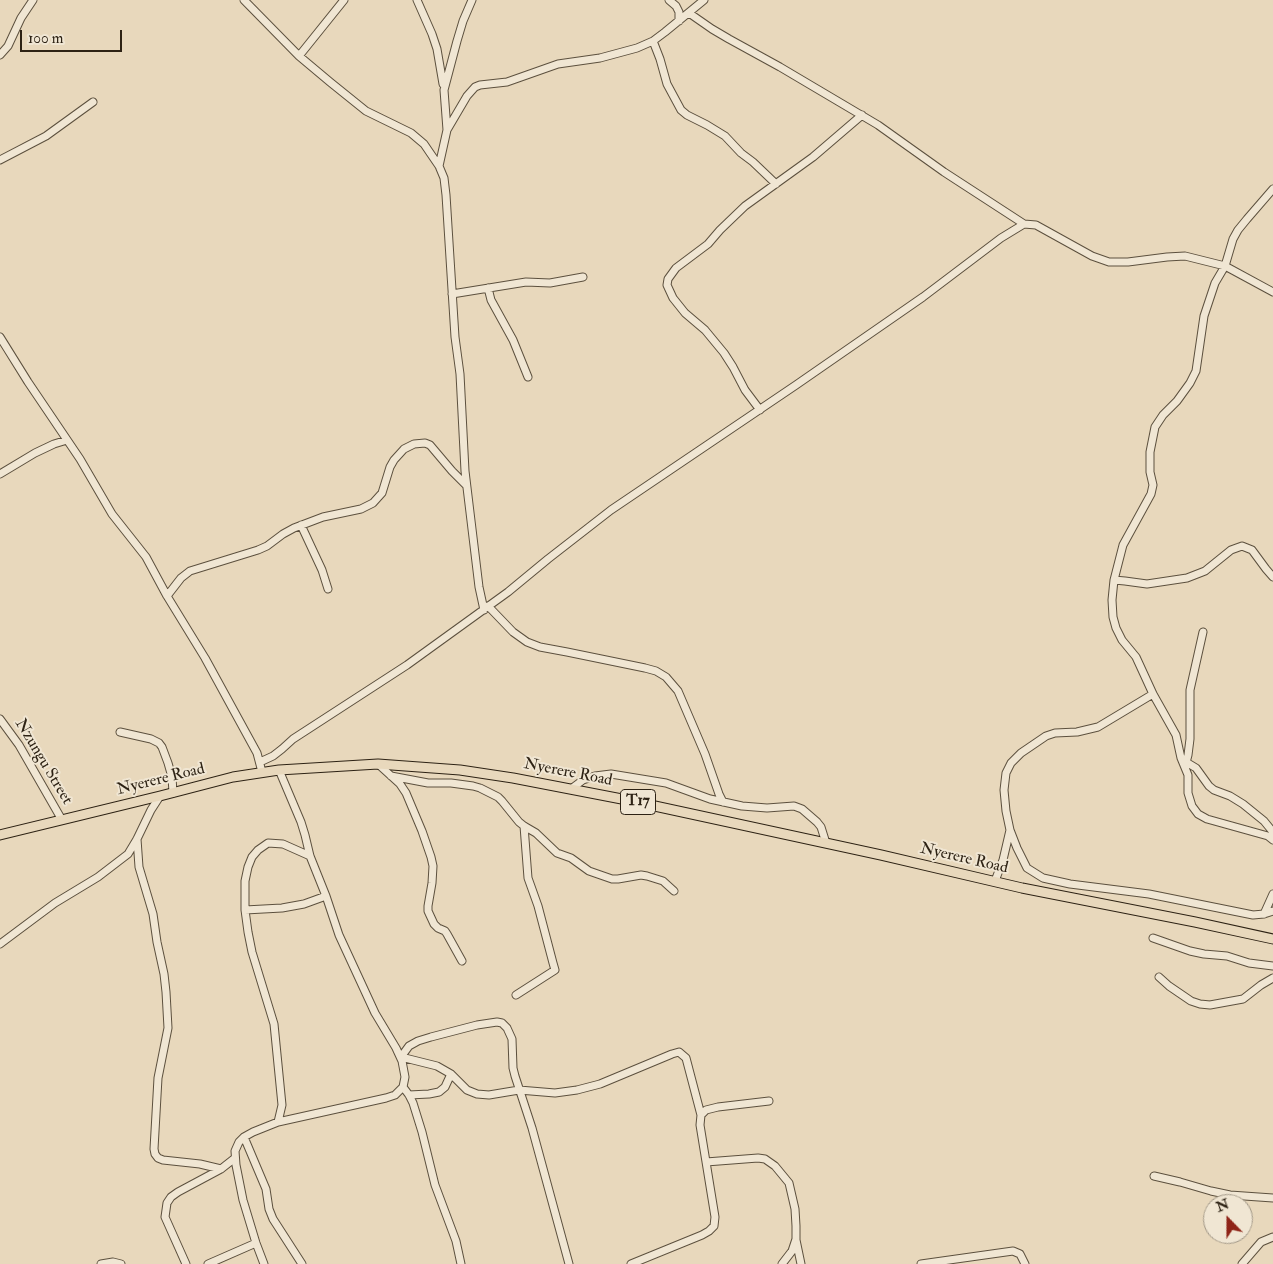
<!DOCTYPE html>
<style>
body{margin:0}
#map{position:relative;width:1273px;height:1264px;overflow:hidden;background:#e8d8bc;font-family:"IM FELL Double Pica",serif}
canvas{display:block}
.north{position:absolute;left:1203px;top:1194px;width:50px;height:50px;box-sizing:border-box;background:#f0e6d3;border:1px solid #a29887;border-radius:50%;rotate:338deg;font-size:14px;font-weight:700;line-height:20px;text-align:center;color:#2d2214}
.north::after{content:'';display:block;margin:auto;width:18px;height:22px;background:#8f2418;clip-path:polygon(50% 0,100% 100%,50% 72%,0 100%)}
.scale{position:absolute;left:20px;top:30px;width:102px;height:22px;box-sizing:border-box;border:2px solid #2d2214;border-top:0;padding-left:6px;font-size:15px;line-height:18px;white-space:nowrap;color:#2d2214;-webkit-text-stroke:4px #f0e6d3;paint-order:stroke}
</style>
<div id="map">
<canvas width="1273" height="1264"></canvas>
<div class="north">N</div>
<div class="scale">100 m</div>
</div>
<script>
const g = document.querySelector('canvas').getContext('2d');
g.lineJoin = 'round';
function toPath(rows) {
  const path = new Path2D();
  for (const r of rows) {
    path.moveTo(r[0], r[1]);
    for (let i = 2; i < r.length; i += 2) path.lineTo(r[i], r[i + 1]);
  }
  return path;
}
function trace(path, color, width, dash) {
  g.strokeStyle = color;
  g.lineWidth = width;
  g.lineCap = dash ? 'butt' : 'round';
  g.setLineDash(dash || []);
  g.stroke(path);
}
function label(font, color, halo, rows, align = 'center') {
  g.font = font + ' "IM FELL Double Pica",serif';
  g.lineWidth = 4;
  g.setLineDash([]);
  g.textBaseline = 'middle';
  g.strokeStyle = halo;
  g.fillStyle = color;
  for (const [text, x, y, turn = 0] of rows) {
    g.save();
    g.translate(x, y);
    g.rotate((+turn || 0) * Math.PI / 180);
    g.textAlign = isNaN(turn) ? turn : align;
    if (halo) g.strokeText(text, 0, 0);
    g.fillText(text, 0, 0);
    g.restore();
  }
}
const minor = toPath([
 [244,0,299,56,330,82,366,111,411,133,424,144,439,166,444,178,446,195,455,337,460,374,465,471,479,587,484,610],
 [417,0,432,34,437,49,443,84],
 [669,0,676,6,679,12,679,21],
 [689,13,712,29,729,39,780,67,878,125,944,172,1024,224],
 [653,41,660,59,667,84,681,110,687,115,707,125,725,136,741,153,753,162,776,184],
 [0,55,8,46,21,18,33,0],
 [299,56,344,0],
 [447,130,467,96,475,87,480,85,507,82,558,64,600,58,637,48,653,41,665,32,704,0],
 [0,160,46,136,93,102],
 [439,166,447,130,444,90,457,41,463,21,472,0],
 [1273,189,1247,219,1238,230,1233,239,1225,266,1215,283,1204,316,1196,371,1190,383,1177,401,1163,415,1155,427,1150,452,1150,472,1153,485,1151,494,1123,545,1114,580,1112,600,1113,617,1116,628,1122,640,1136,657,1153,694,1176,735,1181,758,1188,775,1188,793,1192,806,1198,814,1207,819,1268,836,1273,840],
 [488,288,491,300,513,340,528,377],
 [452,294,526,282,550,283,583,277],
 [0,337,28,382,80,459,112,514,146,557,167,596,205,658,257,753,262,772],
 [760,410,745,390,733,367,724,353,705,330,685,313,673,298,667,285,668,279,676,268,708,244,720,230,745,206,813,157,862,115],
 [0,474,35,453,54,444,67,440],
 [301,525,322,570,328,589],
 [1114,580,1125,581,1147,584,1187,578,1205,571,1231,550,1242,546,1252,550,1266,569,1273,577],
 [167,596,181,578,190,571,258,550,267,546,283,534,294,528,323,517,361,509,373,503,382,493,390,467,394,460,404,449,414,444,425,443,430,445,452,471,466,485],
 [488,606,513,632,527,642,540,647,567,652,645,668,656,671,666,677,678,691,705,754,719,794,723,802],
 [1153,694,1098,727,1077,732,1055,733,1046,736,1021,753,1011,763,1006,773,1004,790,1006,811,1010,830,1017,848,1027,868,1043,878,1070,884,1149,894,1253,915,1264,914,1273,911],
 [0,719,19,745,62,820],
 [120,732,151,739,159,743,162,747,168,763,172,777,173,793],
 [260,762,273,756,282,749,293,739,407,665,508,592,548,559,611,510,796,385,923,297,1001,238,1024,224,1036,225,1092,256,1109,262,1128,262,1167,257,1185,256,1225,266,1273,292],
 [1186,762,1196,768,1209,786,1214,790,1230,796,1243,804,1264,821,1273,832],
 [378,764,400,784,406,793,422,831,431,857,433,866,432,883,428,906,428,911,434,924,438,928,445,931,447,934,462,961],
 [1185,766,1188,755,1190,739,1190,690,1203,632],
 [391,776,428,783,451,783,473,786,480,788,498,797,502,801,519,822,524,826,536,833,557,853,571,858,589,871,612,879,618,879,641,875,647,876,663,881,674,891],
 [571,789,583,780,595,776,611,774,666,783,710,799,742,806,767,808,794,806,802,809,817,822,821,827,826,843],
 [137,839,139,867,153,914,157,942,164,974,166,992,168,1028,158,1078,154,1149,155,1154,158,1158,163,1160,200,1164,221,1169],
 [995,881,1003,860,1010,830],
 [245,910,282,908,304,904,326,896],
 [1264,914,1273,894],
 [1153,938,1190,951,1204,954,1227,956,1249,963,1273,966],
 [0,944,55,903,98,877,128,854,137,839,151,810,160,796],
 [1159,977,1169,986,1191,1001,1200,1004,1210,1005,1243,999,1261,985,1273,978],
 [516,995,555,970,553,963,538,906,528,878,524,826],
 [400,1055,401,1057,437,1066,451,1074,467,1090,477,1094,489,1095,519,1090,555,1093,577,1090,600,1084,672,1054,679,1052,686,1058,701,1115],
 [401,1057,409,1046,418,1041,431,1037,477,1025,497,1022,502,1023,507,1028,512,1039,513,1068,515,1076,532,1128,569,1264],
 [403,1087,409,1095,413,1103,422,1132,435,1185,456,1241,461,1264],
 [409,1095,429,1094,439,1092,445,1087,451,1074],
 [278,1122,282,1105,274,1024,252,952,248,932,245,910,245,881,248,867,252,857,258,850,268,843,283,844,310,856],
 [244,1137,266,1189,269,1209,273,1219,302,1264],
 [706,1162,758,1158,765,1159,775,1166,789,1183,795,1209,796,1226,796,1239,792,1251,782,1264],
 [1154,1176,1180,1182,1211,1191,1230,1195,1273,1198],
 [796,1240,801,1264],
 [101,1264,113,1262,121,1264],
 [186,1264,165,1217,167,1203,171,1197,178,1192,221,1169,235,1158],
 [208,1264,256,1243],
 [264,1264,256,1243,243,1200,236,1165,235,1151,239,1142,244,1137,253,1132,278,1122,386,1098,395,1095,403,1087,405,1077,402,1061,396,1048,375,1013,339,935,326,896,310,856,305,835,301,822,279,770],
 [631,1264,702,1235,709,1231,714,1226,715,1217,700,1125,701,1115,706,1110,718,1107,769,1101],
 [921,1264,1013,1251,1020,1254,1025,1264],
 [1242,1264,1261,1242,1273,1237]
]);
const major = toPath([
 [0,835,160,796,233,777,279,770,378,764,460,770,513,778,627,800,881,855,1022,888,1195,922,1273,939]
]);
trace(minor, '#5c503e', 9);
trace(major, '#2d2214', 11);
trace(minor, '#f0e6d3', 7);
trace(major, '#e8d8bc', 9);
for (const [x, y, w] of [
 [638,802,35]
]) {
  const box = new Path2D();
  box.roundRect(x - w / 2, y - 12.5, w, 25, 4);
  g.fillStyle = '#f0e6d3';
  g.fill(box);
  trace(box, '#2d2214', 1);
}
label('bold 15px', '#2d2214', null, [
 ["T17",638,802]
]);
label('16px', '#2d2214', '#f0e6d3', [
 ["Nzungu Street",43,762,59],
 ["Nyerere Road",568,773,11],
 ["Nyerere Road",161,780,-14],
 ["Nyerere Road",964,859,13]
]);
</script>
